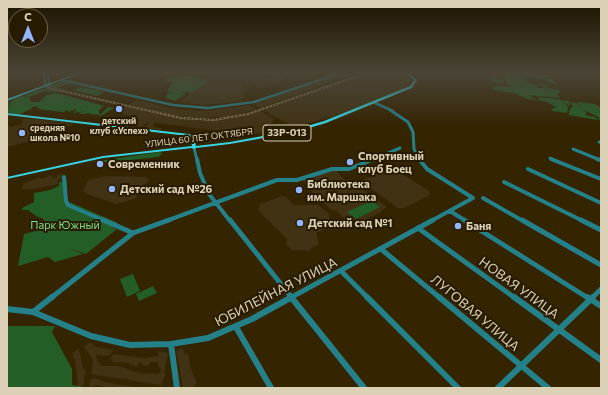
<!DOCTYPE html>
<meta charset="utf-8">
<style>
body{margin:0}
#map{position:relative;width:608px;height:395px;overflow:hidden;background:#342400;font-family:Commissioner,sans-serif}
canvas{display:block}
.frame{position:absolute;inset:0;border:8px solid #dcd0b7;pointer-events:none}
.north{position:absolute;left:8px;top:8px;width:40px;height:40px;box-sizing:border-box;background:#271b02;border:1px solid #6f634a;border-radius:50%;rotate:0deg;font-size:11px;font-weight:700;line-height:16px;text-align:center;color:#dcd0b7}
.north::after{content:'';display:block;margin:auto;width:14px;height:18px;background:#95b6fd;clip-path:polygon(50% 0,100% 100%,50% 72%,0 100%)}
</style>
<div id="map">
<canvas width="608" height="395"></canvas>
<div class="frame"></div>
<div class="north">С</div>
</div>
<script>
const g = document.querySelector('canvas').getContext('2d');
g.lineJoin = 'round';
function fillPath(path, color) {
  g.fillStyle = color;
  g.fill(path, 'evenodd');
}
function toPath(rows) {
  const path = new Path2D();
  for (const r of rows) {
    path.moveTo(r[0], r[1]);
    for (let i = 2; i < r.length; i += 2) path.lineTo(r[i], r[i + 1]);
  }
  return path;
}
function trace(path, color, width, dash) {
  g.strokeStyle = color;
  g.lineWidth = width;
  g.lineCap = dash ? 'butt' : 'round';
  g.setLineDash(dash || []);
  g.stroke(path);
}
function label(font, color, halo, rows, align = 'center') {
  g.font = font + ' Commissioner,sans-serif';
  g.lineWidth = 4;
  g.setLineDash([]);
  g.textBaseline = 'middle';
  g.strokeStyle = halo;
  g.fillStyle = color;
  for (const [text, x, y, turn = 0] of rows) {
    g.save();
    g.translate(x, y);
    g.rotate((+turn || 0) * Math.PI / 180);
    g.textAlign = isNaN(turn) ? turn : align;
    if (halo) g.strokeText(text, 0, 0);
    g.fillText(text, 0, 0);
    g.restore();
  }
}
fillPath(toPath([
 [371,72,383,72,390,75,403,72,408,75,413,82,403,90,344,113,294,127,263,110],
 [345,73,350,75,260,108,254,104],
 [275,76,285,78,277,83,260,88,250,81],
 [208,84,243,84,243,88,246,89,242,101,236,102,202,105,179,102,187,97,190,92],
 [138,100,170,108,195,111,214,110,249,105,257,109,227,117,194,118,169,115,129,104],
 [127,107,200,121,238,117,261,111,274,119,265,132,236,138,232,134,219,131,155,123,153,125,155,126,154,127,162,128,160,130,143,128,149,123,147,123,141,128,136,127,139,125,133,126,140,120,120,112],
 [23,118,74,124,71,126,51,128,37,132,35,140,7,147,7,124,9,125,9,127,22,124],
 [391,167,429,191,430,195,404,208,398,208,361,181],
 [336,170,344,179,351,181,387,207,381,210,381,212,352,226,336,210,333,211,312,192,313,190,303,181,304,179],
 [62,173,62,179,58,180,58,184,35,189,22,189,23,184,40,177,41,179,53,175,52,178,57,177,57,175],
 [106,176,147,177,149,181,147,183,139,186,142,191,134,199,116,204,87,194,83,191,88,180],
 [282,196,286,197,294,205,318,205,329,214,330,227,316,233,319,244,311,248,310,251,292,250,286,244,287,239,258,210,260,204],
 [90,342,96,347,114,350,108,356,96,355,98,363,101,363,100,366,120,366,132,371,146,374,155,373,154,375,160,373,161,369,158,366,158,362,150,362,149,365,142,366,143,363,139,363,137,367,129,365,130,363,112,362,113,360,110,359,113,354,144,358,158,356,159,351,168,353,164,373,166,373,161,385,91,374,93,360,84,347],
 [183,348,184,354,188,353,190,367,197,383,192,388,183,388,176,350],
 [79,349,83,369,85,369,86,374,84,375,84,384,78,387,75,359,73,359,73,352],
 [94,378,104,382,139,388,111,388,97,385,90,387,90,380]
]), '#403213');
fillPath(toPath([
 [494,72,498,73,505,77,505,76,508,76,503,72,532,72,518,74,548,75,549,77,544,78,552,79,557,85,546,81,543,78,541,80,544,82,532,77,524,78,529,83,539,86,536,88,545,88,537,84,539,84,550,85,546,88,560,90,561,91,557,94,560,98,528,95,537,100,540,99,538,97,539,97,562,100,564,102,564,100,569,101,570,106,564,102,568,107,567,113,552,111,551,110,556,107,545,101,528,99,514,93,494,90,493,88,497,86,513,87,506,84,507,80,500,76,494,77,504,81,503,85,488,79,494,75,491,74,496,74],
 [183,75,197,76,208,81,208,83,192,92,178,92,186,94,175,101,166,98,167,94,173,92,167,92,172,82,166,81,165,79],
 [62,82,67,82,69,84,67,85,70,86,65,85,55,88,65,89,63,90,50,87,42,90,49,88,60,92,45,91,29,97,23,96],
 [81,87,101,91,103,92,97,96,73,90],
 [57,93,104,106,99,110,99,114,101,114,108,107,114,108,99,117,100,115,89,114,91,113,81,114,79,113,86,111,74,113,73,112,77,111,75,109,69,112,68,110,64,112,45,110,38,109,42,108,37,108,37,106,31,107,33,108,18,115,7,112,7,102,9,102,8,111,10,102,15,98,22,96,30,98,29,99,32,102,39,102,47,95],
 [570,102,576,103,587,113,585,115,595,117,598,120,569,115,569,111,573,106],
 [578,102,595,104,601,108,601,121,597,118,600,118,584,110,577,103],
 [159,152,162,153,159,157,111,162,91,162],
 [67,181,67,201,118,223,112,227,117,229,86,254,69,248,83,254,55,262,48,257,18,266,24,234,43,229,44,219,36,216,28,210,22,210,22,208,34,202,34,193,50,190,59,186,59,182],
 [371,201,380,207,356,219,347,212],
 [133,274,140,291,127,297,120,279],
 [153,286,157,293,139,301,136,294],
 [7,326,55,326,52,332,72,369,72,385,91,388,7,388]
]), '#235e27');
trace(toPath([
 [44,72,45,84,49,88],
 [47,72,50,85],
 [62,80,173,105,208,108,254,102,344,72],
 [375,103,393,111]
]), '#248089', 2.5);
trace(toPath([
 [390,110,408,122,413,132,414,149,420,160],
 [599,142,601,143],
 [194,148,197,160],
 [573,149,600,160],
 [550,158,554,160],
 [372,160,400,148]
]), '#248089', 3);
trace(toPath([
 [197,159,200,173,209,194,230,221],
 [419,159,427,169,473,198,431,221],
 [551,159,601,179],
 [597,159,601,160],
 [528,169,601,203],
 [64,177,66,201,68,205,105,221],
 [504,182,583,221],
 [483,198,523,221],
 [450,211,466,221],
 [166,221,277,180,297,180,332,169,349,169,374,159]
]), '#248089', 4);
trace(toPath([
 [103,220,133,233],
 [230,220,292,298],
 [464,220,588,298],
 [522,220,601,265],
 [581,220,601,230],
 [418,228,515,298],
 [381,249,440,298],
 [341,271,368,298],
 [51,298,133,233,169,220],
 [290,298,433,220],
 [592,298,601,289]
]), '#248089', 5);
trace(toPath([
 [291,297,364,388],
 [367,297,458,388],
 [439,297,548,388],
 [514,297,601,360],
 [587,297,601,306],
 [7,309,33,312,91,336,130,345,171,344,208,338,252,319,292,297],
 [33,312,52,297],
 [236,327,271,388],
 [171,344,177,388],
 [498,388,593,297]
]), '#248089', 6);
fillPath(toPath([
 [81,72,84,72,7,101,7,99,81,72],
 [404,72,407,72,417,80,412,88,326,123,292,133,230,144,196,148,194,149,192,148,103,158,7,179,7,177,103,156,192,146,190,137,188,136,7,115,7,113,189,134,194,136,196,146,230,142,290,131,324,121,410,86,414,80,404,72]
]), '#36d5e4');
const rail = toPath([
 [49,88,181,118,214,120,248,114,369,72]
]);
trace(rail, '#857758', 2);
trace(rail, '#271b02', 1, [2]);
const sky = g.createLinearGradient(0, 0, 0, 127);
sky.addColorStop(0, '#1d1400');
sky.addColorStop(0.57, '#4a4537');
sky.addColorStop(1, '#4a453700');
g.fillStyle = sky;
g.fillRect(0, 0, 608, 127);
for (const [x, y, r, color] of [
 [119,109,4,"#95b6fd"],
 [22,133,4,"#95b6fd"],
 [350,162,4,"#95b6fd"],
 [100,164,4,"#95b6fd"],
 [112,189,4,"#95b6fd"],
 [299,190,4,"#95b6fd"],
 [300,223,4,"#95b6fd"],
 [458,226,4,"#95b6fd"]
]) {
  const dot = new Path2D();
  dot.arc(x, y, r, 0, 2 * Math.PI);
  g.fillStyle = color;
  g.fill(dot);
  trace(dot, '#271b02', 1.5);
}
label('bold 9px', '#dcd0b7', '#271b02', [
 ["детский",119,121],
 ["клуб «Успех»",119,131],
 ["средняя",30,128,"left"],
 ["школа №10",30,138,"left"]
]);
label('9px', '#dcd0b7', '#271b02', [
 ["УЛИЦА 60 ЛЕТ ОКТЯБРЯ",199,138,-7]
]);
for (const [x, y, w] of [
 [287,133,48]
]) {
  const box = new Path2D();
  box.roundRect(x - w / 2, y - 8, w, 16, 3);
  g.fillStyle = '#271b02';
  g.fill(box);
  trace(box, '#dcd0b7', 1);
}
label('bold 10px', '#dcd0b7', null, [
 ["33Р-013",287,133]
]);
label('bold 11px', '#dcd0b7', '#271b02', [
 ["Спортивный",358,156],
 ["клуб Боец",358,169],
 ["Современник",108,164],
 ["Библиотека",307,184],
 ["им. Маршака",307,197],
 ["Детский сад №26",120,189],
 ["Детский сад №1",308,223],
 ["Баня",466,226]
], 'left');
label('11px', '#80df82', '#271b02', [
 ["Парк Южный",65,225]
]);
label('13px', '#dcd0b7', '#271b02', [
 ["НОВАЯ УЛИЦА",519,288,36],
 ["ЮБИЛЕЙНАЯ УЛИЦА",276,292,-27],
 ["ЛУГОВАЯ УЛИЦА",475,313,40]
]);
</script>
